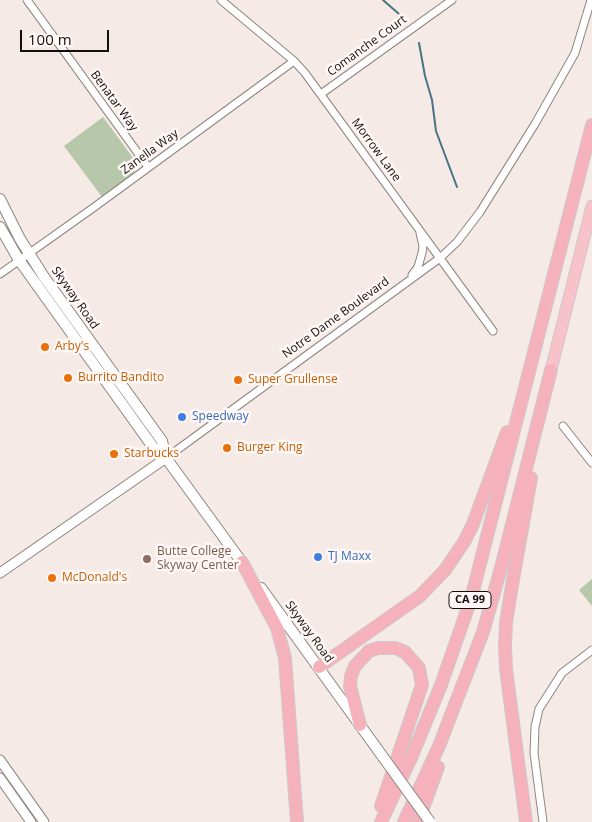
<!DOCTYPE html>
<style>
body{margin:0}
#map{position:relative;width:592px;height:822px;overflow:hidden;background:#f5eae6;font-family:"Open Sans",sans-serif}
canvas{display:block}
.scale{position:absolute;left:20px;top:30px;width:89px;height:22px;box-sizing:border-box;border:2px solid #110e0d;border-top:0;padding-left:6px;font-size:15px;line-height:18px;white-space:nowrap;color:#110e0d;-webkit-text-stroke:4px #fff8f6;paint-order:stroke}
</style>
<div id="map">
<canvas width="592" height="822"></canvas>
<div class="scale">100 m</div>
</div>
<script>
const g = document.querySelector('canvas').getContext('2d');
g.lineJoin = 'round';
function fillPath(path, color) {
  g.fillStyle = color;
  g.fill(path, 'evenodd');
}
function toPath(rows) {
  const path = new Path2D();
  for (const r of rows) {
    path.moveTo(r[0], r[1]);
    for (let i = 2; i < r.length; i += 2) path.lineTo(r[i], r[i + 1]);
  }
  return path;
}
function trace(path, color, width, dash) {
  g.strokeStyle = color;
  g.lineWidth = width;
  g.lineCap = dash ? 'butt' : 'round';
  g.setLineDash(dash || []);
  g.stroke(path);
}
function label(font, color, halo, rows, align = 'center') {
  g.font = font + ' "Open Sans",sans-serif';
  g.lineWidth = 5;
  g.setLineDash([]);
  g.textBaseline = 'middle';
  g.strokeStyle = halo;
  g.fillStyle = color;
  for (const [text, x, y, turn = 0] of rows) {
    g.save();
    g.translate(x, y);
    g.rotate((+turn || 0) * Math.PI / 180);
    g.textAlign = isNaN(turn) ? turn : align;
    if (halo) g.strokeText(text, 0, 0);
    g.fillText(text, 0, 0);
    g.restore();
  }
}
fillPath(toPath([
 [103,117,136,162,134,174,102,197,64,146],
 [592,579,592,606,579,590]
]), '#b6c8a9');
trace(toPath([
 [383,0,399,14],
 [419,43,425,76,432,100,436,131,457,187]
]), '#487483', 2);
const minor = toPath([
 [27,0,148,167],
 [221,0,294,61,305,73,493,331],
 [321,94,452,0],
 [0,274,93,208,294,61],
 [412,275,418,267,422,253,423,246,420,233],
 [563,426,592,463],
 [166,458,440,258,457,242,480,212,535,124,575,53,591,0],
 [543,822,534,753,535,727,539,709,562,673,592,650]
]);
const tertiary = toPath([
 [0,573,166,458],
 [0,760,44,822],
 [0,778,31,822]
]);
const secondary = toPath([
 [0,199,20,239,44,277,162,441,166,458],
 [0,227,19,260,153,447,166,458,246,568],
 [261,588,383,757]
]);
const trunk = toPath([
 [551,370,592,206]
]);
const motorway = toPath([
 [242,562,277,628,285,658,297,822],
 [319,667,420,596,445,570,464,542,473,524,507,432],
 [360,725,350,686,351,676,355,666,369,651,378,648,395,648,405,652,419,668,422,685,381,806],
 [381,822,411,758,441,685,471,599,592,125],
 [404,822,439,746,483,632,501,568,551,370],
 [418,822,438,767],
 [526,822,506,669,505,646,506,623,511,591,531,478]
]);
trace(minor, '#8e8581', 9);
trace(tertiary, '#8e8581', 11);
trace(secondary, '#8e8581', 12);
trace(trunk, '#cbcaca', 13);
trace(motorway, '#cbcaca', 14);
trace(minor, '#fff', 7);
trace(tertiary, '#fff', 9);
trace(secondary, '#fff', 10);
trace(trunk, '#f8c2ca', 11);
trace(motorway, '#f6b2bc', 12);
const secondaryBridge = toPath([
 [383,757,430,822]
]);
trace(secondaryBridge, '#8e8581', 12, []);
trace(secondaryBridge, '#fff', 10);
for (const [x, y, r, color] of [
 [45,347,5,"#e8710a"],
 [68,378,5,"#e8710a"],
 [238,380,5,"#e8710a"],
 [182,417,5,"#3f7fe0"],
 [227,448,5,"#e8710a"],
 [114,454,5,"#e8710a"],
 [318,557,5,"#3f7fe0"],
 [147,559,5,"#8d6e63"],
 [52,578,5,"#e8710a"]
]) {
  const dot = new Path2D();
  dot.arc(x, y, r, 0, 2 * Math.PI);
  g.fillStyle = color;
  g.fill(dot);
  trace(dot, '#fff8f6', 2);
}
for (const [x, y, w] of [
 [470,600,42]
]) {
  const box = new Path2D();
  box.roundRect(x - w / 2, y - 8.5, w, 17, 4);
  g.fillStyle = '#fff8f6';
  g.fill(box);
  trace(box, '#110e0d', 1);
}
label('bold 11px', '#110e0d', null, [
 ["CA 99",470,600]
]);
label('12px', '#110e0d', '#fff8f6', [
 ["Comanche Court",367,46,-36],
 ["Benatar Way",114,101,54],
 ["Morrow Lane",376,150,54],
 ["Zanella Way",150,152,-36],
 ["Skyway Road",75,298,55],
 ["Notre Dame Boulevard",336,318,-36],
 ["Skyway Road",309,632,54]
]);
label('12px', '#c56008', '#fff8f6', [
 ["Arby's",55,347],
 ["Burrito Bandito",78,378],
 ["Super Grullense",248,380],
 ["Burger King",237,448],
 ["Starbucks",124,454],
 ["McDonald's",62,578]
], 'left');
label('12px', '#366cbe', '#fff8f6', [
 ["Speedway",192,417],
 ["TJ Maxx",328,557]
], 'left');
label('12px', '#785e54', '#fff8f6', [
 ["Butte College",157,552],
 ["Skyway Center",157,566]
], 'left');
</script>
